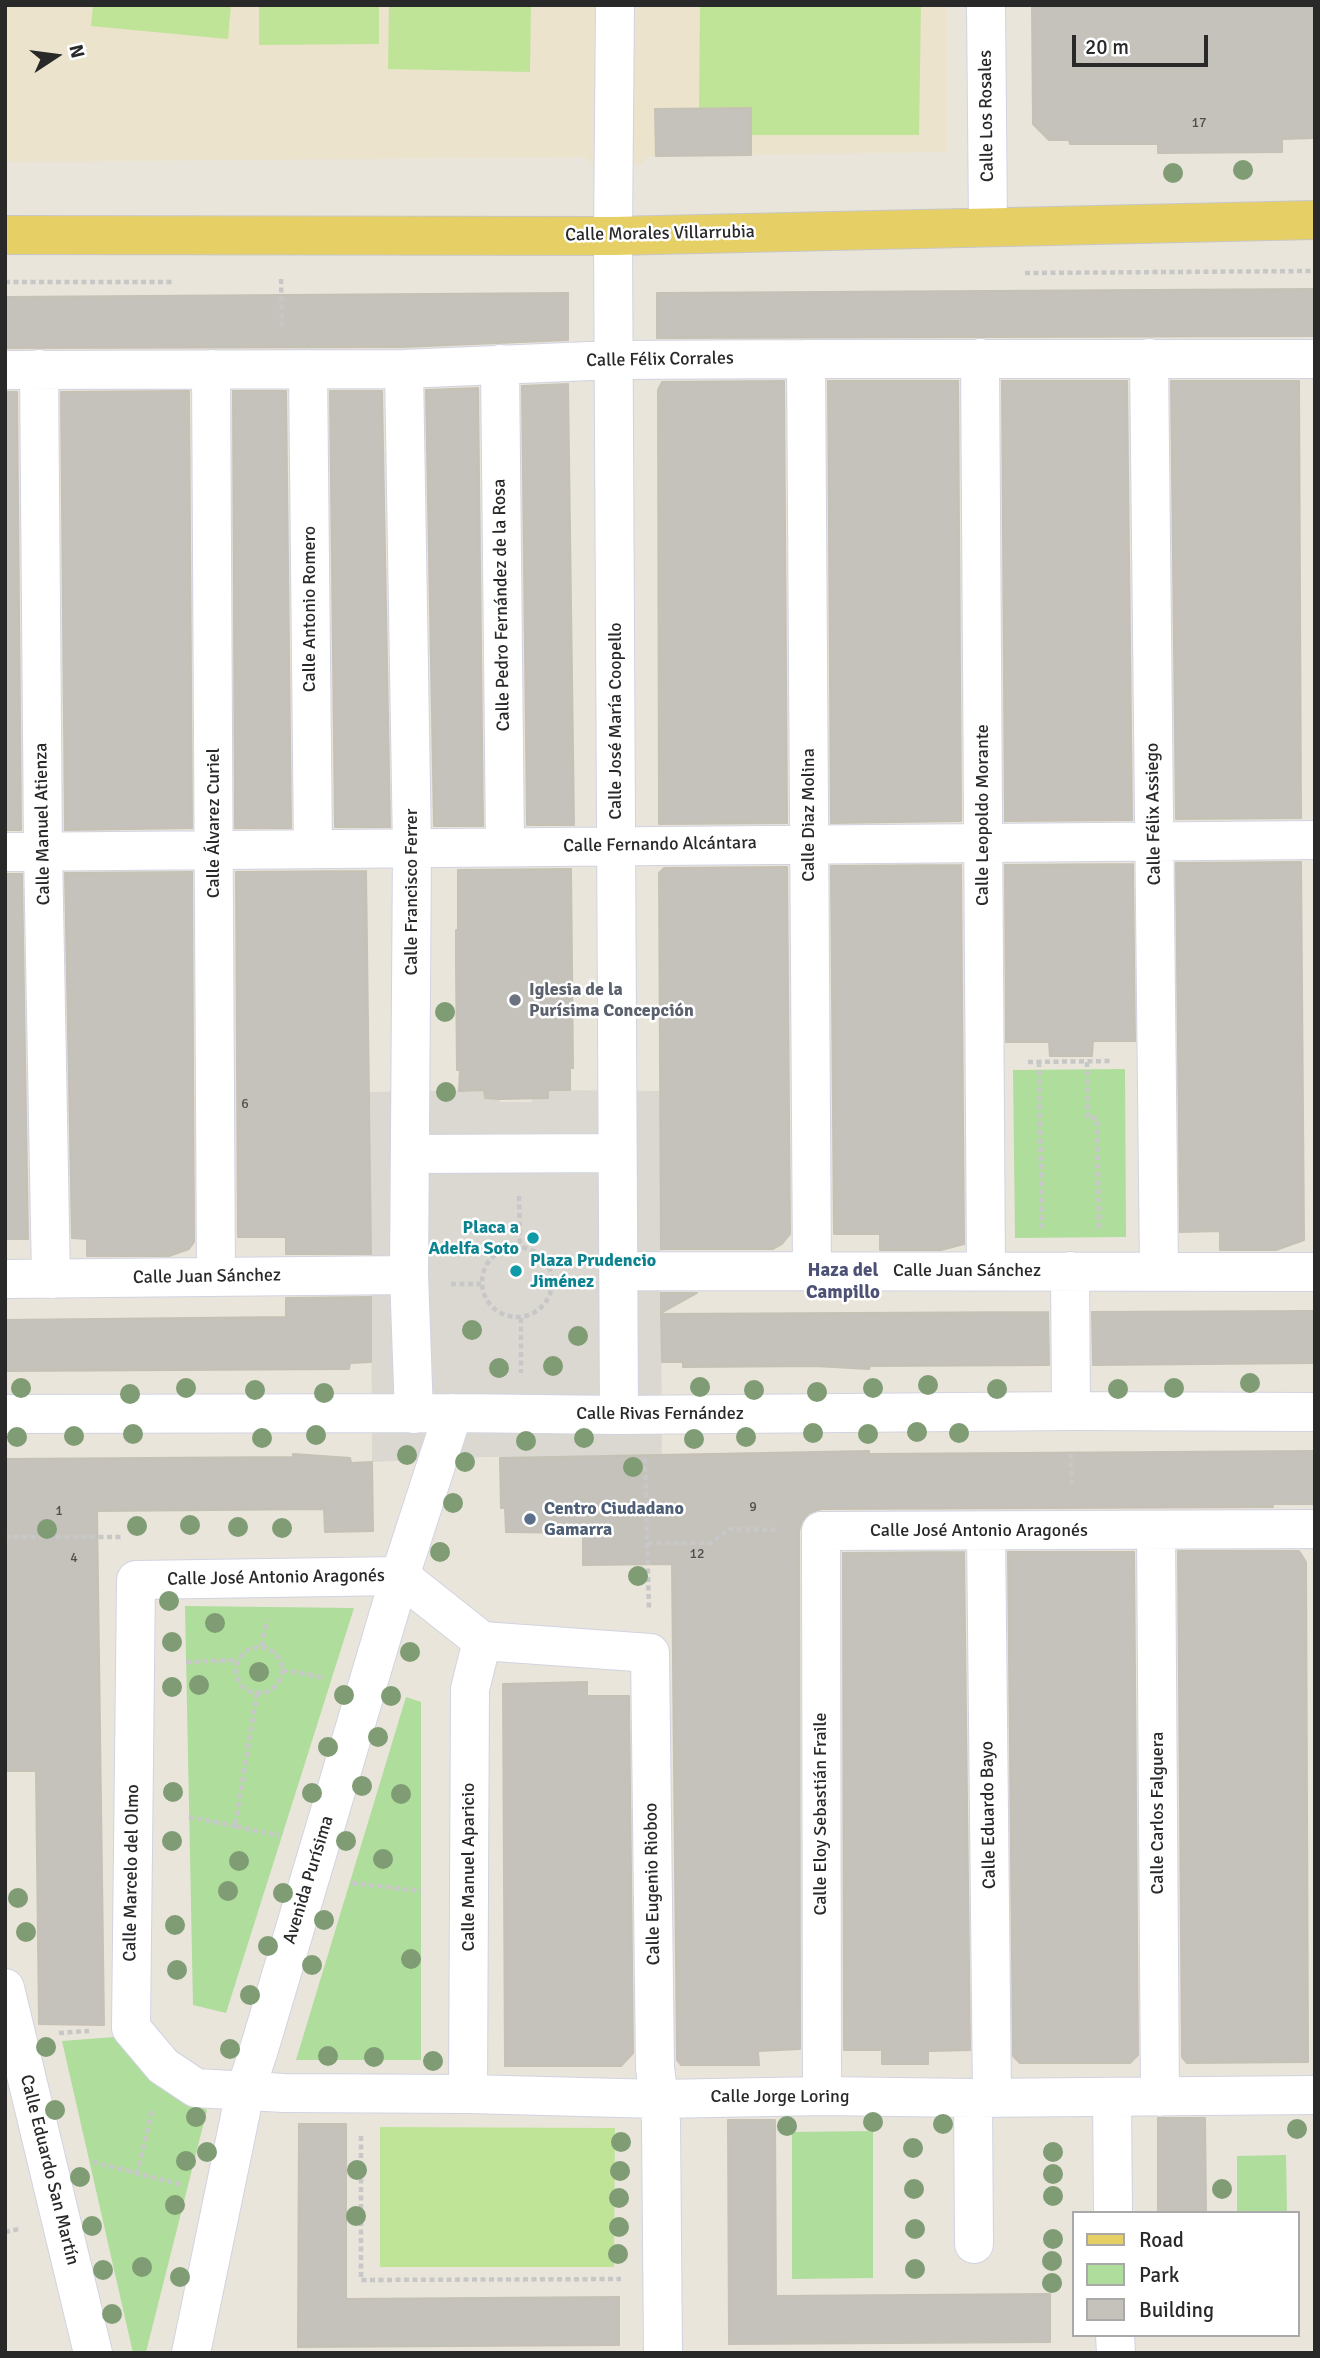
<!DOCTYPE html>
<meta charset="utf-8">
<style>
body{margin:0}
#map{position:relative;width:1320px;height:2358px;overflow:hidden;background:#eae5db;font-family:Signika,sans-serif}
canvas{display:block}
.frame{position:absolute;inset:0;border:7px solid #292929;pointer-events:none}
.legend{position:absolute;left:1072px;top:2211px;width:228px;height:126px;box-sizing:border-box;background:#fff;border:2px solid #a9a9a9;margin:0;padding:9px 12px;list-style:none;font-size:21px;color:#292929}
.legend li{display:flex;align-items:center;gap:14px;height:35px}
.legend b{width:35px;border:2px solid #a9a9a9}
.north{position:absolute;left:21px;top:21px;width:70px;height:70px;-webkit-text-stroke:5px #fff;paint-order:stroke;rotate:77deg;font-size:19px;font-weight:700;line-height:28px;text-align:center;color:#292929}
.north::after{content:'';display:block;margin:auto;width:24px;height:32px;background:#292929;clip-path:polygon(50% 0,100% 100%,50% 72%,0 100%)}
.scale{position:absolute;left:1072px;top:35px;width:136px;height:32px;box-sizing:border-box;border:4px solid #292929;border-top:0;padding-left:9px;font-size:21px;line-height:24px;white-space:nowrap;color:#292929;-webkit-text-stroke:5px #fff;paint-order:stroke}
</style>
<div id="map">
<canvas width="1320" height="2358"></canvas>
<div class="frame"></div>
<ul class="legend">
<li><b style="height:9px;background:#e6d065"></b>Road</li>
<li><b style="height:19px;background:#aedd9c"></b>Park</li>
<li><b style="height:19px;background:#c5c1bb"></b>Building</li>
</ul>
<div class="north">N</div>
<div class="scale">20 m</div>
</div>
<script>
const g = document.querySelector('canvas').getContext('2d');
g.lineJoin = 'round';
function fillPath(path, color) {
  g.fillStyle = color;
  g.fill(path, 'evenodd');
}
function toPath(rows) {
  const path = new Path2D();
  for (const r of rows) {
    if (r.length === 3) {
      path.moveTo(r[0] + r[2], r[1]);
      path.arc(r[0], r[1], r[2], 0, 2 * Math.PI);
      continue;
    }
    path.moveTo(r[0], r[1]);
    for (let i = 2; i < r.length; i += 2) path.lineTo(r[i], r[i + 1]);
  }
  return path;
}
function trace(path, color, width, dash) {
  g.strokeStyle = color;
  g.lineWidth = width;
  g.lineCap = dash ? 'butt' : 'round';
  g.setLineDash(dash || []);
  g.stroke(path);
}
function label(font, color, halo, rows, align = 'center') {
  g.font = font + ' Signika,sans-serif';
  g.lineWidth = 5;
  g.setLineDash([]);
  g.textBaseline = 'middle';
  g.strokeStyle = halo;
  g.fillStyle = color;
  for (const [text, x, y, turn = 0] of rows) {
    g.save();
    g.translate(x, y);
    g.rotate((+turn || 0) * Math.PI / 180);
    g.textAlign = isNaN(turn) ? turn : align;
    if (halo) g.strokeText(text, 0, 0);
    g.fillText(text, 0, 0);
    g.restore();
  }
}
fillPath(toPath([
 [5,5,947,5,947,152,656,156,647,157,643,164,591,164,586,157,5,162]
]), '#ebe3cc');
fillPath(toPath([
 [1125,1069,1126,1237,1015,1238,1013,1070],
 [185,1606,354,1608,226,2013,193,2005],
 [406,1697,421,1702,421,2060,296,2060],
 [115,2037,157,2086,207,2110,146,2352,144,2353,133,2353,62,2041],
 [873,2131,873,2278,792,2279,792,2132],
 [1286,2155,1287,2213,1237,2213,1237,2156]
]), '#aedd9c');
fillPath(toPath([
 [93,5,231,5,228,39,91,26],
 [259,5,379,5,379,44,259,45],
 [389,5,531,5,530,72,388,69],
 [700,5,921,5,919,135,751,135,751,108,699,109],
 [380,2127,615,2128,614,2267,380,2267]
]), '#bfe498');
fillPath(toPath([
 [484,1090,485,1098,499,1098,500,1102,532,1102,533,1098,548,1098,548,1090,660,1091,662,1461,627,1455,593,1455,593,1462,532,1457,485,1457,372,1462,370,1092]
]), '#dbd8d2');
const building = toPath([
 [1032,5,1315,5,1315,138,1282,139,1282,152,1158,153,1158,144,1070,144,1069,140,1049,140,1033,124,1032,5],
 [751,108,751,155,656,156,655,109,751,108],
 [1315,289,1315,336,657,338,657,293,1315,289],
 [568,293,568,340,403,347,5,348,5,297,568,293],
 [784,381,787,823,659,824,658,390,662,382,784,381],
 [828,381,958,381,961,821,831,823,828,381],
 [1002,381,1127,381,1132,820,1005,821,1002,381],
 [1171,381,1299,381,1301,818,1176,819,1171,381],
 [568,384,574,825,527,825,522,386,568,384],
 [478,388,483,826,434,826,426,390,478,388],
 [189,391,192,828,65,830,61,392,189,391],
 [233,391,286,391,291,828,235,828,233,391],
 [330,391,382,391,390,827,335,827,330,391],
 [5,392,17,392,21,830,5,830,5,392],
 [1301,862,1304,1240,1276,1250,1220,1250,1220,1231,1180,1232,1176,863,1301,862],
 [1133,864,1135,1041,1093,1041,1092,1056,1050,1056,1049,1042,1006,1042,1005,865,1133,864],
 [961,865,964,1244,941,1250,880,1250,880,1234,834,1234,831,866,961,865],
 [787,867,790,1234,782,1244,773,1249,661,1249,659,873,664,868,787,867],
 [571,869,573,1068,570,1068,570,1090,548,1090,548,1098,499,1099,485,1098,484,1090,459,1091,460,1070,457,1070,456,964,456,930,458,930,458,870,571,869],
 [366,871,371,1254,286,1254,286,1237,238,1237,236,872,366,871],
 [192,872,194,1242,189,1249,169,1256,87,1256,87,1239,72,1238,65,873,192,872],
 [5,874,22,874,28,1239,5,1239,5,874],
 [661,1293,697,1293,661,1313,661,1293],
 [371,1297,371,1362,350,1363,349,1369,5,1371,5,1320,286,1317,286,1298,371,1297],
 [1315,1311,1315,1363,1093,1365,1092,1312,1315,1311],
 [1048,1312,1049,1365,870,1366,869,1369,815,1366,683,1367,683,1362,662,1362,661,1314,1048,1312],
 [869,1451,869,1454,1315,1451,1315,1504,1272,1504,1273,1507,821,1509,809,1513,802,1521,799,1531,800,2049,758,2051,759,2065,681,2065,677,2060,672,1564,583,1565,583,1533,506,1532,505,1508,501,1508,500,1458,869,1451],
 [293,1454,350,1458,351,1463,372,1462,373,1531,325,1532,324,1509,97,1511,104,2025,39,2024,36,1771,5,1771,5,1459,293,1457,293,1454],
 [1178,1551,1299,1551,1306,1562,1308,2062,1187,2063,1182,2057,1178,1551],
 [964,1552,970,2050,928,2051,928,2064,882,2064,882,2050,844,2050,843,1553,964,1552],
 [1008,1552,1134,1552,1138,2055,1130,2063,1020,2063,1013,2056,1008,1552],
 [587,1682,587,1696,629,1696,633,2053,621,2066,505,2066,503,1684,587,1682],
 [1158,2118,1205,2118,1206,2213,1158,2213,1158,2118],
 [728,2120,775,2120,776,2296,1050,2294,1050,2342,729,2344,728,2120],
 [299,2124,346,2124,346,2299,619,2297,619,2345,298,2347,299,2124]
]);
fillPath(building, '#c5c1bb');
trace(building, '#c5c1b5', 2);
const minor = toPath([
 [615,5,613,236,619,1415],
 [986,5,988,227],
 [980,358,986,1271],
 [1149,358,1159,1271],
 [806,359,812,1271],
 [500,364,505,846],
 [39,369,43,851,51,1279],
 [211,369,216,1277],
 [308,369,313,849],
 [404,369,412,848,409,1275,414,1414],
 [5,370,404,369,613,360,806,359,1315,359],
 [5,852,1315,840],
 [412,1154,617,1153],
 [619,1271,1315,1272],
 [1070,1271,1071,1411],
 [5,1279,409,1275],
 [5,1414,453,1413,619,1415,1071,1411,1315,1412],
 [1156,1530,1160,2097],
 [986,1531,992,2098],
 [5,1988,93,2353],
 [468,2094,470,1689,482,1641],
 [822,2096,821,1531,1315,1529],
 [1112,2097,1113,2213],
 [973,2098,974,2244],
 [1115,2335,1116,2353],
 [191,2353,245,2092,260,2046,400,1576,453,1413],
 [663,2353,661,2123,659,2099,655,2068,650,1653,482,1641,400,1576,136,1580,131,2028,163,2066,196,2088,284,2093,468,2094,659,2099,822,2096,973,2098,1315,2095]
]);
const major = toPath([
 [5,235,613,236,1315,220]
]);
trace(minor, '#d1d3e1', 40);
trace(major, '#c7c7c7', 40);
trace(toPath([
 [1025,273,1315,271],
 [281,279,282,326],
 [5,282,172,282],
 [1028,1062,1113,1061],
 [1039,1062,1042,1228],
 [1087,1062,1088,1118,1097,1118,1099,1230],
 [519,1196,520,1247],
 [517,1282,35],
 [553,1282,576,1282],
 [451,1284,481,1284],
 [521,1318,521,1373],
 [1071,1454,1072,1487],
 [645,1458,649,1610],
 [5,1537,123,1537],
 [648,1543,711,1543,729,1529,778,1530],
 [262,1646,267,1620],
 [259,1670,23],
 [186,1662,237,1660],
 [283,1670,326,1678],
 [257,1693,235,1826,280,1836],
 [189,1817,235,1826],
 [352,1883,421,1891],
 [59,2033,89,2031],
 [361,2136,361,2280,621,2279],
 [93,2162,183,2185],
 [137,2174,152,2110],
 [5,2232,19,2229]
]), '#c7c7c7', 4.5, [5, 3.5]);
trace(minor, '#fff', 38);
trace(major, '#e6d065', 38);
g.fillStyle = '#7f9c74';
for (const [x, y] of [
 [1243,170],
 [1173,173],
 [445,1012],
 [446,1092],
 [472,1330],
 [578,1336],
 [553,1366],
 [499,1368],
 [1250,1383],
 [928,1385],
 [700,1387],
 [21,1388],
 [186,1388],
 [873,1388],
 [1174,1388],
 [997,1389],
 [1118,1389],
 [255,1390],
 [754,1390],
 [817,1392],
 [324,1393],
 [130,1394],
 [917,1432],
 [813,1433],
 [959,1433],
 [133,1434],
 [868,1434],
 [316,1435],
 [74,1436],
 [17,1437],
 [746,1437],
 [262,1438],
 [584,1438],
 [694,1439],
 [526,1441],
 [407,1455],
 [465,1462],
 [633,1467],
 [453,1503],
 [190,1525],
 [137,1526],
 [238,1527],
 [282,1528],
 [47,1529],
 [440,1552],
 [638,1576],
 [169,1601],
 [215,1623],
 [172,1642],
 [410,1652],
 [259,1672],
 [199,1685],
 [172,1687],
 [344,1695],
 [391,1696],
 [378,1737],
 [328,1747],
 [362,1786],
 [173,1792],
 [312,1793],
 [401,1794],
 [172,1841],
 [346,1841],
 [383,1859],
 [239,1861],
 [228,1891],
 [283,1893],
 [18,1898],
 [324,1920],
 [175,1925],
 [26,1932],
 [268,1946],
 [411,1959],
 [312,1965],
 [177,1970],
 [250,1995],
 [46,2047],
 [230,2049],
 [328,2056],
 [374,2057],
 [433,2061],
 [55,2110],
 [196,2117],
 [873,2122],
 [943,2124],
 [787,2126],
 [1297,2129],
 [621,2142],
 [913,2148],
 [207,2152],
 [1053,2152],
 [186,2161],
 [357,2170],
 [620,2171],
 [1053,2174],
 [80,2177],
 [914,2189],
 [1222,2189],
 [1053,2196],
 [619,2198],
 [175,2205],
 [356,2216],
 [92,2226],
 [619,2227],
 [915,2229],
 [1053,2239],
 [618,2254],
 [1052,2261],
 [142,2267],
 [915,2269],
 [103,2270],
 [180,2277],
 [1052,2283],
 [112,2314]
]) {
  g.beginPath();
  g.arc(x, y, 10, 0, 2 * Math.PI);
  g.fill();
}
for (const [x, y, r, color] of [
 [515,1000,7,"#6b7280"],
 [533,1238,7,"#0f9aa8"],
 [516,1271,7,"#0f9aa8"],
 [530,1519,7,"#5c6f8a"]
]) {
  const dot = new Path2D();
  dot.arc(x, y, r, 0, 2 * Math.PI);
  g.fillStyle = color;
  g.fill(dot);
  trace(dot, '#fff', 2.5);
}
label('14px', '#504f4e', null, [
 ["17",1199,123],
 ["6",245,1104],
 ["9",753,1507],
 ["1",59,1511],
 ["12",697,1554],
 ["4",74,1558]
]);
label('18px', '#292929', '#fff', [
 ["Calle Los Rosales",987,116,-91],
 ["Calle Morales Villarrubia",660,234,-1],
 ["Calle Félix Corrales",660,360,-1],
 ["Calle Pedro Fernández de la Rosa",502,605,-91],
 ["Calle Antonio Romero",310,609,-90],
 ["Calle José María Coopello",616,721,-90],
 ["Calle Félix Assiego",1154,814,-91],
 ["Calle Diaz Molina",809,815,-90],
 ["Calle Leopoldo Morante",983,815,-90],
 ["Calle Álvarez Curiel",214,823,-90],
 ["Calle Manuel Atienza",43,824,-91],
 ["Calle Fernando Alcántara",660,845,-1],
 ["Calle Francisco Ferrer",412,892,-90],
 ["Calle Juan Sánchez",967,1271],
 ["Calle Juan Sánchez",207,1277,-1],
 ["Calle Rivas Fernández",660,1414],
 ["Calle José Antonio Aragonés",979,1531],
 ["Calle José Antonio Aragonés",276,1578,-1],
 ["Calle Carlos Falguera",1158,1813,-90],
 ["Calle Eloy Sebastián Fraile",821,1814,-90],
 ["Calle Eduardo Bayo",989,1815,-91],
 ["Calle Manuel Aparicio",469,1867,-90],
 ["Calle Marcelo del Olmo",132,1873,-89],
 ["Avenida Purísima",309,1880,-73],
 ["Calle Eugenio Rioboo",653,1884,-91],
 ["Calle Jorge Loring",780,2097],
 ["Calle Eduardo San Martín",49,2170,76]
]);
label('bold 18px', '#5b616d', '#fff', [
 ["Iglesia de la",529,990],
 ["Purísima Concepción",529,1011]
], 'left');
label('bold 18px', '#0d838f', '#fff', [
 ["Placa a",519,1228],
 ["Adelfa Soto",519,1249],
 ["Plaza Prudencio",530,1261,"left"],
 ["Jiménez",530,1282,"left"]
], 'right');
label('bold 18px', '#4e5e75', '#fff', [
 ["Centro Ciudadano",544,1509],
 ["Gamarra",544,1530]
], 'left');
label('bold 19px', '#4d5176', '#fff', [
 ["Haza del",843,1271],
 ["Campillo",843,1293]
]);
</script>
